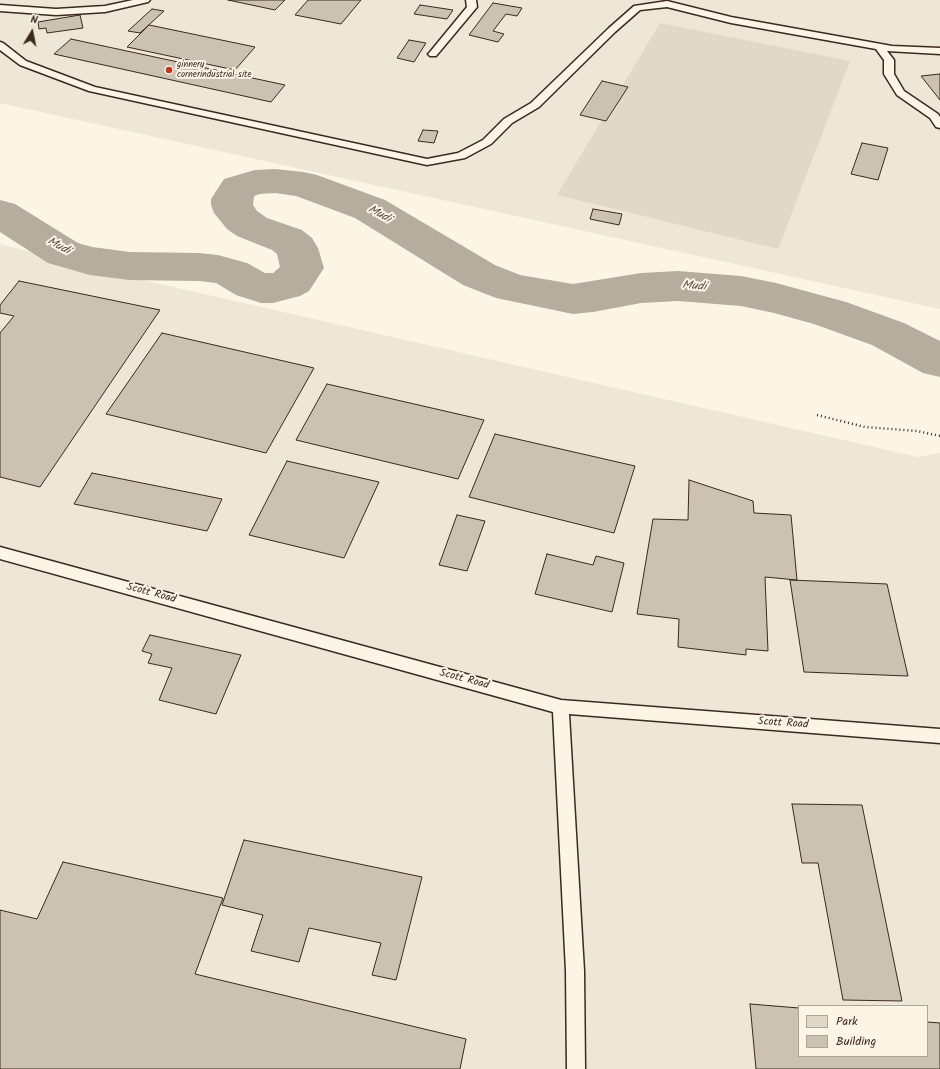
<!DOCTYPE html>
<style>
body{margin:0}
#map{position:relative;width:940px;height:1069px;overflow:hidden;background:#fcf5e5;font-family:Kalam,sans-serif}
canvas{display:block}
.legend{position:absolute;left:798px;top:1005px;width:130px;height:52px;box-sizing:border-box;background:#fcf5e5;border:1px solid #afa495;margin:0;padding:5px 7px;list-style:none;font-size:12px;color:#3b2a1e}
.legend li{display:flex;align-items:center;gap:8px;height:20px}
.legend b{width:20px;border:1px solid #afa495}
.north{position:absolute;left:12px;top:12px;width:40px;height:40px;-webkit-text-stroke:3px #fcf5e5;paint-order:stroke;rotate:10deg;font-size:11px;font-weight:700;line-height:16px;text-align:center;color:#3b2a1e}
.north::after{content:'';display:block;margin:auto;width:14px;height:18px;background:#3b2a1e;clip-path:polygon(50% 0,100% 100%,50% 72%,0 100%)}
</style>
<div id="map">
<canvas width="940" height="1069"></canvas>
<ul class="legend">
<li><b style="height:11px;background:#e0d8c8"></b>Park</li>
<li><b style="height:11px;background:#ccc2b3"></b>Building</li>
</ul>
<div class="north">N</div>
</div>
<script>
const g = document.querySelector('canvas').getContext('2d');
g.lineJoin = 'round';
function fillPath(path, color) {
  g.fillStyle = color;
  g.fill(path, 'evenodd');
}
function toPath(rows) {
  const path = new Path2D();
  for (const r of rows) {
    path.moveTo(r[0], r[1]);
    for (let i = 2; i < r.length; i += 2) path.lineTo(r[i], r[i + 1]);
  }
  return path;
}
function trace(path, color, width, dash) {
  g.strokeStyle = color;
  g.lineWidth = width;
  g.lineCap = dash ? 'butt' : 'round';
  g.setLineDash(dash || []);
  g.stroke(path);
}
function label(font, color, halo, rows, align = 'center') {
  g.font = font + ' Kalam,sans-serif';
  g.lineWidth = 4;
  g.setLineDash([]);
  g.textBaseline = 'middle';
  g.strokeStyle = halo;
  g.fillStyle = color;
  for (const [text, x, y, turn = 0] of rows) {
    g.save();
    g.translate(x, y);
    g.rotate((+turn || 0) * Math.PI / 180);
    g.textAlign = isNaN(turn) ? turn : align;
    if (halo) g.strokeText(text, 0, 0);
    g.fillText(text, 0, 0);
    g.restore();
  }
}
fillPath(toPath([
 [0,0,940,0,940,309,0,103],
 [0,244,121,275,918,457,940,453,940,1069,0,1069],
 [799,1006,927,1006,927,1056,799,1056]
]), '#eee6d6');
fillPath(toPath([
 [660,23,850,61,778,249,557,195]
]), '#e0d8c8');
fillPath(toPath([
 [275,169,303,172,317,175,385,200,495,265,520,275,573,284,641,273,678,271,741,276,776,283,846,302,904,323,940,341,940,377,923,373,872,345,814,324,774,313,741,306,678,301,641,303,593,312,573,314,496,298,463,285,355,218,296,196,275,193,260,194,254,196,253,205,257,211,267,218,302,230,312,238,318,248,324,268,309,291,300,296,273,303,261,303,236,295,216,283,199,281,130,280,90,275,48,263,0,232,0,200,15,204,78,243,92,247,130,252,199,253,218,255,247,263,265,273,273,273,280,267,277,254,272,250,237,236,227,229,214,213,211,205,211,199,224,179,255,170,275,169]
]), '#b7ad9e');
const building = toPath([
 [228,0,285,0,275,10,228,0],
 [308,0,361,0,341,24,295,15,308,0],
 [493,3,522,8,517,16,506,14,493,31,504,34,498,42,469,35,493,3],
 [420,5,453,10,447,19,414,14,420,5],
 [152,9,164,11,140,33,128,31,152,9],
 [80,15,83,28,47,33,46,28,39,29,38,22,80,15],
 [149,25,255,47,235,70,127,47,149,25],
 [71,39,285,85,271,102,54,54,71,39],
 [409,40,426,43,414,62,397,58,409,40],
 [940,74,940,100,921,76,940,74],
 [602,81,628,87,606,121,580,115,602,81],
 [423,130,438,131,434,143,418,141,423,130],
 [862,143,888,148,878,180,851,174,862,143],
 [593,209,622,214,619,225,590,219,593,209],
 [19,281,160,310,40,487,0,477,0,333,14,316,0,313,0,305,19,281],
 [162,333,314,368,266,453,106,414,162,333],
 [327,384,484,420,458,479,296,440,327,384],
 [495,434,635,466,614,533,469,497,495,434],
 [287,461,379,482,344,558,249,535,287,461],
 [92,473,222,499,207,531,74,504,92,473],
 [689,480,753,501,754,513,791,515,797,580,765,577,768,651,746,649,746,655,678,647,679,619,637,614,653,519,688,520,689,480],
 [457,515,485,521,467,571,439,565,457,515],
 [547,554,593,565,596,556,624,563,612,612,535,594,547,554],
 [790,580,887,584,908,676,804,672,790,580],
 [150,635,241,655,216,714,159,700,172,668,148,663,152,654,142,651,150,635],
 [792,804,862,805,902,1001,843,1000,818,863,802,863,792,804],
 [244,840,422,877,396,980,372,975,381,943,309,928,299,962,251,951,263,915,222,905,244,840],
 [63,862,223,898,195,974,466,1039,460,1069,0,1069,0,910,37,919,63,862],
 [750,1004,799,1008,799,1056,927,1056,927,1022,940,1023,940,1069,756,1069,750,1004]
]);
fillPath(building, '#ccc2b3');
trace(building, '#3b2a1e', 1);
const service = toPath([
 [133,0,150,0,148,2,105,12,56,15,0,11,0,5,56,9,105,6,133,0],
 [466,0,476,0,477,7,436,56,430,56,428,54,430,52,467,7,466,0],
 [667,1,731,17,892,46,940,48,940,54,887,51,894,60,894,74,904,91,938,114,940,117,940,128,936,127,930,118,897,95,884,74,884,60,876,49,731,23,667,7,640,10,615,32,539,107,512,123,491,144,465,158,427,165,89,91,20,65,0,50,0,42,3,43,26,61,95,87,427,159,458,153,483,140,504,119,531,103,609,28,634,6,667,1],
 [0,547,561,700,940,729,940,743,569,714,584,971,585,1069,567,1069,566,971,553,712,0,559,0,547]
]);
trace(service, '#3b2a1e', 3);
trace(toPath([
 [817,415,865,427,917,431,940,436]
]), '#3b2a1e', 2.5, [1, 3]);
fillPath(service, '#fcf5e5');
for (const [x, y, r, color] of [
 [169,70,4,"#c8321e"]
]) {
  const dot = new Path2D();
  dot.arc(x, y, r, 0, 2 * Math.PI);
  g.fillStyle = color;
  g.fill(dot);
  trace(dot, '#fcf5e5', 1.5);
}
label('9px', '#3b2a1e', '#fcf5e5', [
 ["ginnery",177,65],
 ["cornerindustrial site",177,75]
], 'left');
label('11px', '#3b2a1e', '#fcf5e5', [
 ["Scott Road",151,594,15],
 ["Scott Road",464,680,15],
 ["Scott Road",783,724,4]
]);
label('italic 12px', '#605144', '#fcf5e5', [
 ["Mudi",379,215,29],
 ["Mudi",58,247,28],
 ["Mudi",694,287,5]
]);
</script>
